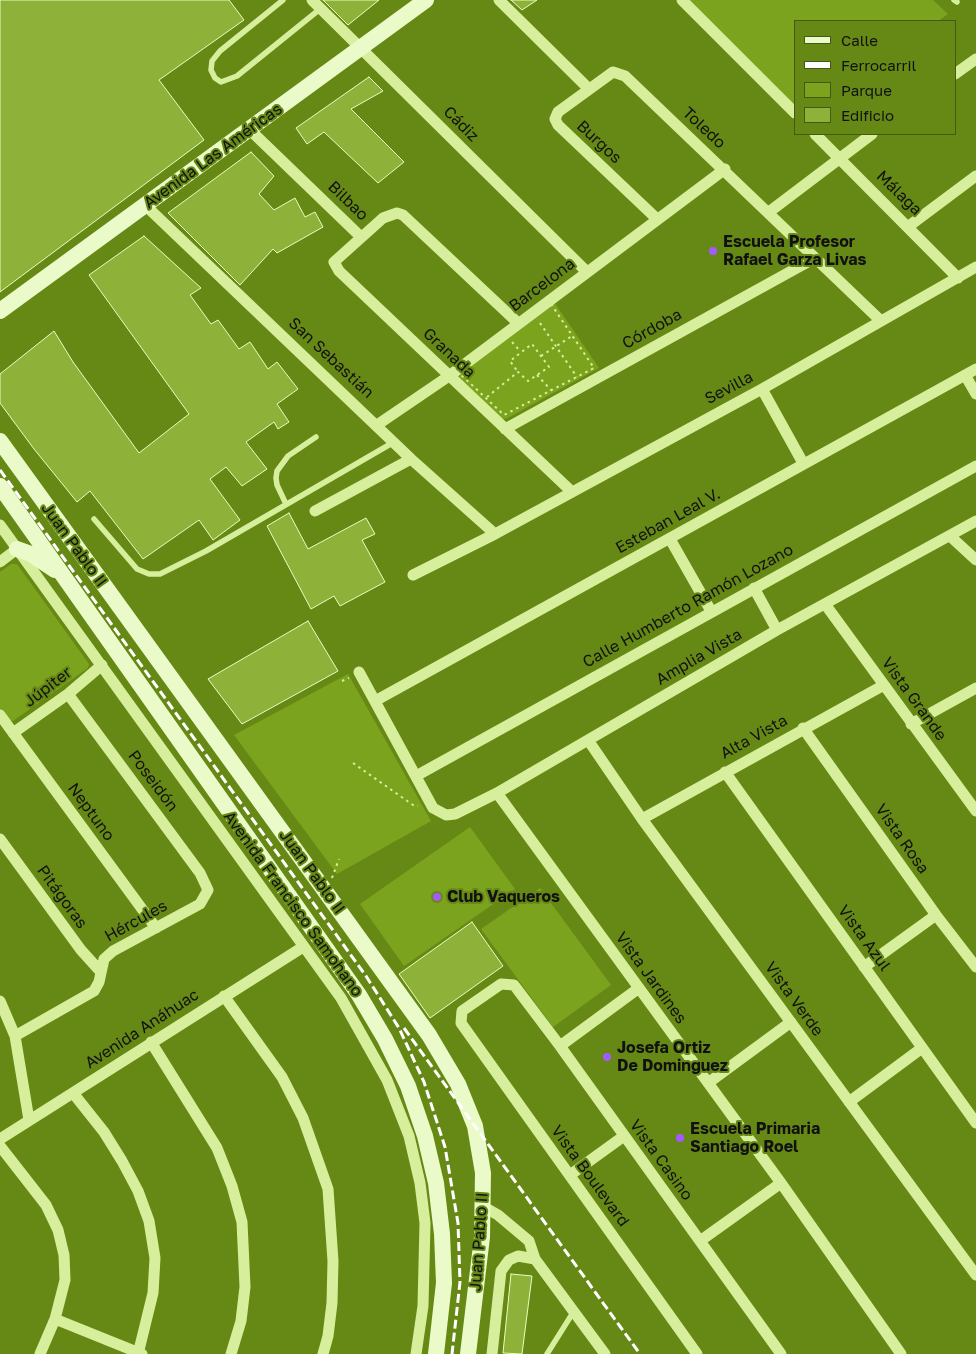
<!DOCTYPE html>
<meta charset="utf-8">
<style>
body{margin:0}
#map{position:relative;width:976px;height:1354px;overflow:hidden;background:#668915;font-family:"Golos Text",sans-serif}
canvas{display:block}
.legend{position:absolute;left:794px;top:20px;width:162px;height:115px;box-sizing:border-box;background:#668915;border:1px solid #445913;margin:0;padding:6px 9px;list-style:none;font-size:15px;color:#111}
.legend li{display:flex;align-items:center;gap:10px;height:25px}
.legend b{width:25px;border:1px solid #445913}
</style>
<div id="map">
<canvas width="976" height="1354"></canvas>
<ul class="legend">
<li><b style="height:6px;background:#ebfac9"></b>Calle</li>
<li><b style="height:6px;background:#fff"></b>Ferrocarril</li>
<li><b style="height:14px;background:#7ca31d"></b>Parque</li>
<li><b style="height:14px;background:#8eb139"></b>Edificio</li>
</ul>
</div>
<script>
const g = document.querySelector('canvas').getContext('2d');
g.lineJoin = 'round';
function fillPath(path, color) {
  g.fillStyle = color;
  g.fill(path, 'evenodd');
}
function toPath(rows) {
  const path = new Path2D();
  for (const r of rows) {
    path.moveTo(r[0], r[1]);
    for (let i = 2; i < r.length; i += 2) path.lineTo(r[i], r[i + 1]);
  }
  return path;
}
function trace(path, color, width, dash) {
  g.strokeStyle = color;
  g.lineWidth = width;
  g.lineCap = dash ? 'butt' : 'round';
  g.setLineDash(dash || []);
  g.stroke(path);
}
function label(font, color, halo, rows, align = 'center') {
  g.font = font + ' "Golos Text",sans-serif';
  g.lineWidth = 4;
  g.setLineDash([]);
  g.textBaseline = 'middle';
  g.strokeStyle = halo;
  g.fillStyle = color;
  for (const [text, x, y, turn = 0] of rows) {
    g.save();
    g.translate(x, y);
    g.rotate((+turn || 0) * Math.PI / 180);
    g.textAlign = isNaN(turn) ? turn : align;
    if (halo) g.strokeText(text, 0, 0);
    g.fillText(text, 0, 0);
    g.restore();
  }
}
fillPath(toPath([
 [689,0,933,0,948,14,938,21,795,21,795,107],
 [554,302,599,368,506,419,501,418,458,377,458,371],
 [11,564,17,564,89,664,88,668,13,721,8,720,0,710,0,572],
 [348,674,431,821,337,874,234,735],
 [470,827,515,889,404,966,360,904],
 [540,888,611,985,553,1027,481,929]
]), '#7ca31d');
const building = toPath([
 [0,0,229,0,244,20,159,80,204,140,0,292,0,0],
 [323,0,379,0,348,25,323,0],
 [511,0,537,0,522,10,511,0],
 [369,77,383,91,351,109,404,162,378,183,324,132,307,144,296,128,369,77],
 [251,152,274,176,259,194,274,210,295,198,305,217,315,212,323,227,277,253,273,249,240,285,168,213,251,152],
 [144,236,201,288,190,295,211,324,218,320,239,349,250,342,268,369,277,362,298,389,277,404,289,422,278,429,274,422,246,442,267,469,242,486,226,467,210,479,240,520,213,540,199,520,143,559,90,491,77,502,34,449,0,403,0,374,54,331,73,362,139,453,189,414,89,275,144,236],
 [289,513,308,549,366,518,375,534,362,540,385,582,340,606,334,596,311,609,267,526,289,513],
 [308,621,338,671,242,724,208,679,308,621],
 [472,922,503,966,430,1018,399,974,472,922],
 [511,1274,532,1276,522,1354,503,1353,511,1274]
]);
fillPath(building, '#8eb139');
trace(building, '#ebfbc2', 1);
trace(toPath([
 [551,304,594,368,504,415,458,372,551,304],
 [540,323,577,377],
 [512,342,520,351],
 [541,356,572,336],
 [537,375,551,390],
 [487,397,518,372,528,381,549,367,532,344,510,361,518,372],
 [342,681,349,678],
 [353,763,413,805,418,806],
 [332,878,339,859]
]), '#d7ef9c', 2, [2.5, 4]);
trace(toPath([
 [283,0,220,51,212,61,211,70,215,78,221,82,237,76,320,9],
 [954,0,957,2],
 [286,504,277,485,276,478,277,471,288,456,316,437],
 [94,519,137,569,149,574,160,574,206,551,394,442],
 [547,1354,574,1311]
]), '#d7ef9c', 5.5);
trace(toPath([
 [312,0,587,272],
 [499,0,589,89],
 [682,0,795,113],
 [955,74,976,59],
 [249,129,361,237],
 [815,134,958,278],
 [145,205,411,459,495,534],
 [769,212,872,134],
 [657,219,558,125,555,119,558,112,613,72,625,76,881,321],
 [909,226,976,176],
 [518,323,403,215,397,213,383,218,334,262,339,271,571,491],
 [965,375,976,394],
 [762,389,803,463],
 [377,425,449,376,725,169],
 [505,429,815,258],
 [315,511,411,459],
 [0,525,341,998,387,1080,409,1136,420,1183,425,1223,423,1306,416,1354],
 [950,536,976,560],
 [670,539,711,611],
 [0,562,17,549],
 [413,575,495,534,762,389,976,267],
 [754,588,777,630],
 [825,604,976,811],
 [359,672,433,808,446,815,455,814,497,793,777,630,976,521],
 [375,701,976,369],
 [0,715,156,928],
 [911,724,976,688],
 [803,728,936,915,976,967],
 [13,733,68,694,102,665],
 [588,740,642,819,976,1275],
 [725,772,976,1123],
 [416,776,976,466],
 [497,793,781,1183,901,1354],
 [642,819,884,685],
 [0,839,81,950,100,971],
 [864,967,936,915],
 [224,996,282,1077,303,1118,328,1189,333,1261,332,1303,328,1336,323,1354],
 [0,1001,15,1036,29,1120],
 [15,1036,94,991,99,982,104,959,113,951,200,904,208,890,200,873,68,694],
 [151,1042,217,1148,232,1186,242,1222,245,1287,241,1321,231,1354],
 [560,1046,639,988],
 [708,1083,791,1022],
 [73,1093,104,1132,122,1161,138,1191,149,1221,155,1258,153,1293,138,1354],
 [849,1102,922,1048],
 [0,1139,303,947],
 [0,1146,46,1205,58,1230,64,1255,65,1280,55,1319,40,1354],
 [570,1175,624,1136],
 [484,1207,498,1215,529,1241,535,1259],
 [700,1241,781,1183],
 [55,1319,142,1354],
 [492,1354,501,1271,509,1260,518,1256,535,1259,605,1354],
 [697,1354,461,1023,462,1011,501,984,514,985,560,1046,781,1354]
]), '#d7ef9c', 11);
trace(toPath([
 [0,311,426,0],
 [0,441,429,1035,458,1084,475,1126,483,1173,482,1237,468,1354],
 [0,486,359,995,385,1039,408,1086,425,1136,436,1183,442,1234,444,1283,436,1354],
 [17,549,31,554,55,570]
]), '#ebfac9', 16);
trace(toPath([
 [0,470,366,976,399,1028,424,1082,445,1147,458,1223,460,1282,452,1354],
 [404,1028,640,1354]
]), '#fff', 3, [9, 4]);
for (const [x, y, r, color] of [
 [713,251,5,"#a45aff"],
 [437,897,5,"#a45aff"],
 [607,1057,5,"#a45aff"],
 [680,1138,5,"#a45aff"]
]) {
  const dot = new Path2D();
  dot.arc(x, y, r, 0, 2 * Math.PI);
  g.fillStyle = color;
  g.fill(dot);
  trace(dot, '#668915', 2);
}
label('16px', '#111', '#668915', [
 ["Cádiz",461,124,45],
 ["Toledo",704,128,43],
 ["Burgos",599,142,43],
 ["Avenida Las Américas",213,156,-36],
 ["Málaga",899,193,44],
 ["Bilbao",348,201,44],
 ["Barcelona",542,285,-37],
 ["Córdoba",652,329,-29],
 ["Granada",449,353,43],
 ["San Sebastián",331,358,43],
 ["Sevilla",729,388,-28],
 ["Esteban Leal V.",668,521,-29],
 ["Juan Pablo II",74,545,54],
 ["Calle Humberto Ramón Lozano",688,606,-29],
 ["Amplia Vista",699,657,-30],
 ["Júpiter",48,687,-37],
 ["Vista Grande",914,699,54],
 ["Alta Vista",754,737,-29],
 ["Poseidón",153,781,53],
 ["Neptuno",91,812,54],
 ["Vista Rosa",902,839,55],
 ["Juan Pablo II",312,872,54],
 ["Pitágoras",62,897,54],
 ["Avenida Francisco Samohano",293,904,54],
 ["Hércules",136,921,-29],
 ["Vista Azul",864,938,54],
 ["Vista Jardines",651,978,54],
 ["Vista Verde",794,999,54],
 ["Avenida Anáhuac",142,1029,-33],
 ["Vista Casino",661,1160,54],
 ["Vista Boulevard",590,1176,54],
 ["Juan Pablo II",479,1242,-86]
]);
label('bold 16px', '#111', '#668915', [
 ["Escuela Profesor",723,242],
 ["Rafael Garza Livas",723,260],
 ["Club Vaqueros",447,897],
 ["Josefa Ortiz",617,1048],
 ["De Dominguez",617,1066],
 ["Escuela Primaria",690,1129],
 ["Santiago Roel",690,1147]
], 'left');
</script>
